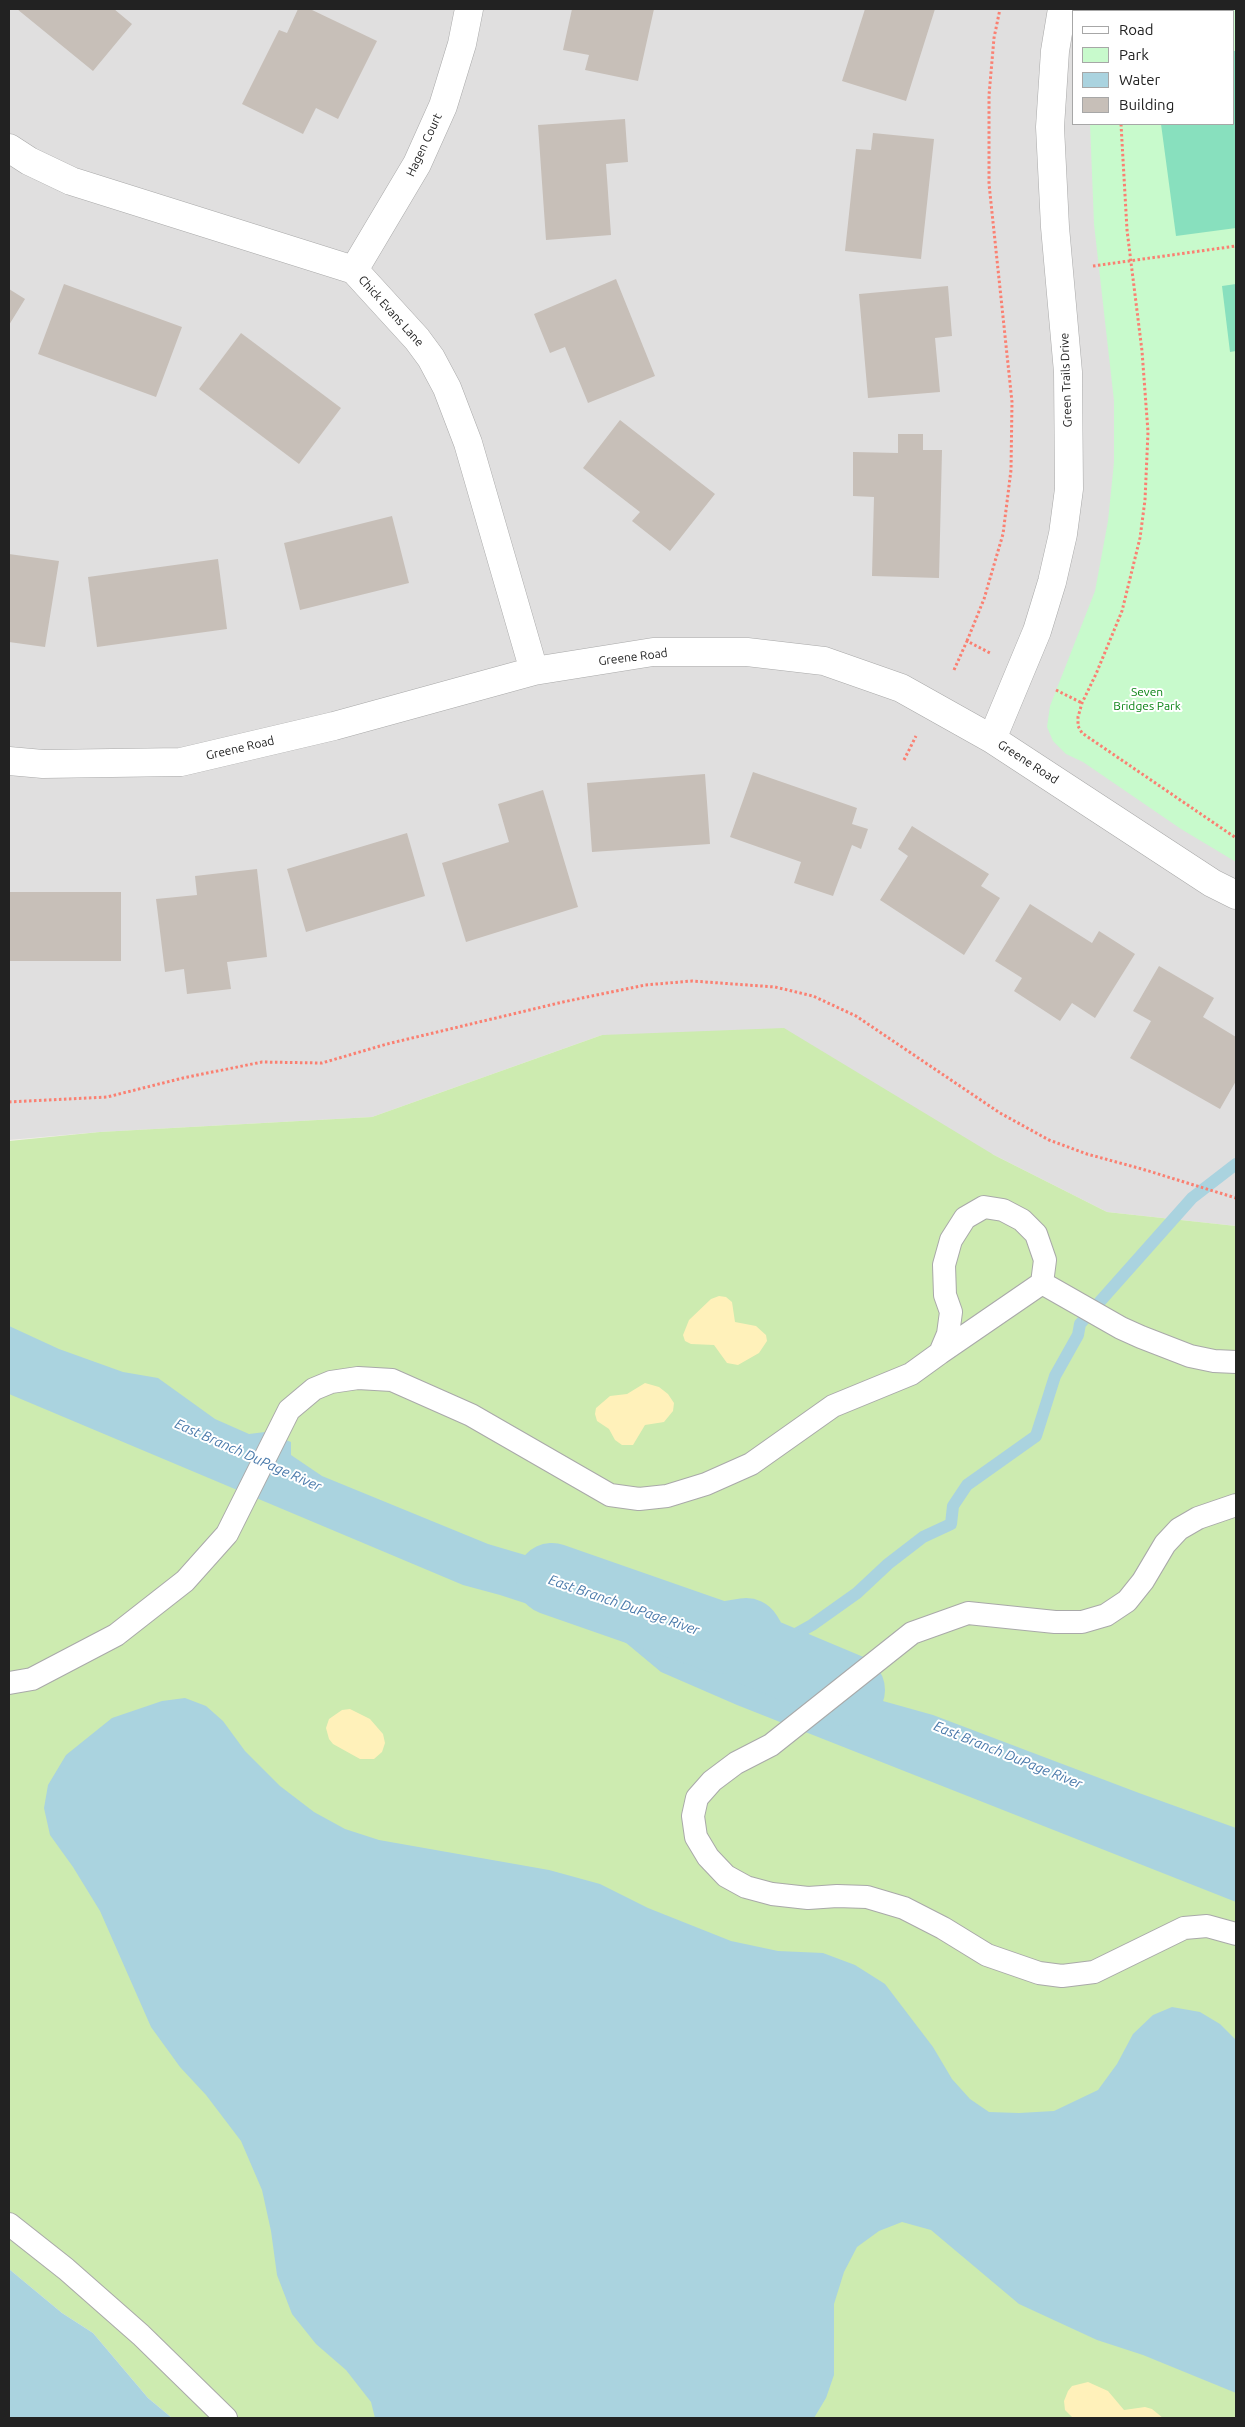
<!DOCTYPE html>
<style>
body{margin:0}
#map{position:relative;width:1245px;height:2427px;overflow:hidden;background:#f2efe9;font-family:Ubuntu,sans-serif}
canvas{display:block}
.frame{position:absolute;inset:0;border:10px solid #222;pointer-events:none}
.legend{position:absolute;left:1072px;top:10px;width:162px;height:115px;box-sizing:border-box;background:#fff;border:1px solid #a7a7a7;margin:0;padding:6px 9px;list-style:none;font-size:15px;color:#222}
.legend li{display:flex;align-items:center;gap:10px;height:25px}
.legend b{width:25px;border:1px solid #a7a7a7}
</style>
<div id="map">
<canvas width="1245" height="2427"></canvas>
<div class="frame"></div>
<ul class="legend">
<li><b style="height:6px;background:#fff"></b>Road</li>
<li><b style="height:14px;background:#c8facc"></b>Park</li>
<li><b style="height:14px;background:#aad3df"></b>Water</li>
<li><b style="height:14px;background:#c7bfb8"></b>Building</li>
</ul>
</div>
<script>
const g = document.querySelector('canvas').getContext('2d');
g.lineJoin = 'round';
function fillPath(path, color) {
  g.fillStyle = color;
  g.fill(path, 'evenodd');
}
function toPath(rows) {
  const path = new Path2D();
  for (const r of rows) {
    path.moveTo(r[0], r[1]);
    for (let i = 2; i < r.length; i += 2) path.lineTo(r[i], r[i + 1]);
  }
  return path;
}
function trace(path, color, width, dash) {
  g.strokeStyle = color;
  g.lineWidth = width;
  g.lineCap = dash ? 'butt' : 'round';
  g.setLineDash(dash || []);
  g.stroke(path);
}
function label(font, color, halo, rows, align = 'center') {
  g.font = font + ' Ubuntu,sans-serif';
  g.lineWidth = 4;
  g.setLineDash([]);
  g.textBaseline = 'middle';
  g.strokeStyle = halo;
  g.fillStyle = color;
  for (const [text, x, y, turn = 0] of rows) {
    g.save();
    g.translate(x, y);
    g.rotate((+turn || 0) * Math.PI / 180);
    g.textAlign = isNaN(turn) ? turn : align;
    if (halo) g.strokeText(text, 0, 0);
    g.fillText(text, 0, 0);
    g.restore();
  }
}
fillPath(toPath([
 [9,9,1236,9,1236,1226,1107,1212,994,1155,602,1035,372,1117,100,1132,9,1140],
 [1074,11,1234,11,1234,124,1074,124]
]), '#e0dfdf');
fillPath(toPath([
 [784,1028,994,1155,1107,1212,1236,1226,1236,2418,172,2418,148,2398,93,2333,62,2313,9,2269,9,1141,100,1132,372,1117,602,1035]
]), '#cdebb0');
fillPath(toPath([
 [719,1296,726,1297,732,1302,735,1322,756,1326,766,1335,767,1341,759,1353,738,1365,727,1363,714,1345,691,1344,685,1341,683,1335,689,1320,711,1299],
 [645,1383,659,1387,668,1394,674,1403,673,1411,664,1422,645,1425,633,1445,622,1445,615,1440,609,1429,597,1421,595,1414,596,1408,610,1396,627,1394],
 [350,1709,370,1719,383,1734,385,1743,382,1752,374,1759,360,1759,333,1744,329,1739,326,1728,329,1719,342,1710],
 [1088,2382,1108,2391,1124,2410,1145,2407,1152,2409,1163,2418,1073,2418,1065,2410,1064,2401,1068,2391,1072,2386]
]), '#fff1ba');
fillPath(toPath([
 [1104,9,1236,9,1236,862,1181,829,1083,762,1066,754,1053,741,1047,727,1050,706,1095,591,1108,521,1114,462,1114,401,1094,224,1090,124,1234,124,1234,11,1104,11]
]), '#c8facc');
fillPath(toPath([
 [1234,51,1236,51,1236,228,1176,236,1161,124,1234,124],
 [1236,284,1236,351,1230,352,1222,286]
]), '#88e0be');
fillPath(toPath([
 [9,1326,59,1349,123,1372,158,1378,215,1419,249,1434,265,1432,291,1442,291,1455,322,1476,488,1544,586,1573,647,1612,721,1638,746,1634,756,1651,814,1667,865,1696,933,1715,1139,1793,1236,1828,1236,1902,737,1705,661,1672,625,1642,595,1626,500,1595,463,1585,9,1394],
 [185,1698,206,1706,223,1721,245,1751,280,1786,314,1812,345,1829,379,1840,549,1870,600,1884,648,1908,731,1941,778,1951,823,1953,855,1965,885,1984,933,2047,952,2079,970,2099,989,2112,1019,2113,1054,2111,1098,2090,1117,2064,1133,2034,1153,2015,1172,2007,1200,2012,1220,2024,1236,2040,1236,2393,1143,2355,1097,2340,1019,2304,931,2230,902,2222,879,2231,857,2247,844,2272,834,2304,834,2375,826,2398,814,2418,375,2418,371,2402,346,2370,316,2344,292,2314,277,2275,271,2231,262,2190,241,2141,206,2095,180,2067,151,2027,100,1911,73,1867,50,1835,44,1808,48,1785,66,1755,112,1718,162,1701],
 [9,2269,62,2313,93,2333,148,2398,172,2418,9,2418]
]), '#aad3df');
trace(toPath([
 [746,1634,756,1651,778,1644,812,1625,857,1593,888,1564,923,1537,951,1524,953,1506,967,1485,1036,1436,1055,1376,1078,1335,1080,1324,1192,1198,1236,1164]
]), '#aad3df', 12);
trace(toPath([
 [552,1579,721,1638,746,1634,756,1651,849,1690]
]), '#aad3df', 72);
fillPath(toPath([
 [17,9,114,9,132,24,93,71],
 [298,9,310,9,377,41,338,119,316,108,303,134,242,104,279,30,287,33],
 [572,9,654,9,638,81,585,70,589,55,563,50],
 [865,9,935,9,906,101,842,81],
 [625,119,628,162,606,164,611,235,546,240,538,125],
 [873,133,934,139,921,259,845,251,856,149,871,150],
 [616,279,655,376,588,403,565,347,550,353,534,314],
 [64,284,182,327,156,397,38,354],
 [948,286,952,336,935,338,940,392,868,398,859,294],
 [9,289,25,299,9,325],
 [241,333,341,408,299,464,199,389],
 [620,420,715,494,670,551,632,521,640,512,583,468],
 [898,434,923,434,923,450,942,450,939,578,872,576,874,497,853,496,853,452,898,453],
 [392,516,409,583,300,610,284,543],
 [9,554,59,561,45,647,9,642],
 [218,559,227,629,97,647,88,577],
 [753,772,857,808,852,824,868,829,861,849,852,845,833,896,794,883,801,862,730,837],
 [705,774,710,844,592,852,587,783],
 [543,790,578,907,466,942,442,863,509,842,498,804],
 [912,826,989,874,981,886,1000,898,964,955,880,900,908,856,898,849],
 [407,833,425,896,306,932,287,869],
 [257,869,267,957,227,962,231,989,187,994,184,969,165,972,156,899,197,895,195,876],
 [9,892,121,892,121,961,9,961],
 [1030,904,1092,943,1099,931,1135,954,1095,1018,1072,1003,1060,1021,1014,991,1022,978,995,961],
 [1159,966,1214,998,1203,1017,1236,1037,1236,1081,1220,1109,1130,1058,1151,1021,1133,1011]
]), '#c7bfb8');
const lane = toPath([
 [940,1353,1042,1283],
 [1236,1505,1198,1518,1179,1529,1165,1544,1143,1581,1127,1601,1106,1615,1082,1622,1055,1622,968,1613,912,1633,771,1745,736,1763,712,1781,697,1798,693,1816,696,1837,708,1857,726,1876,746,1887,772,1894,808,1898,837,1896,867,1897,904,1908,943,1928,987,1955,1039,1973,1062,1976,1094,1972,1184,1928,1207,1926,1236,1934],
 [9,1683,32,1679,116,1635,185,1581,227,1534,289,1410,314,1389,331,1382,358,1378,392,1380,471,1415,610,1495,639,1499,667,1496,706,1484,751,1464,833,1406,911,1374,940,1353,948,1334,951,1312,945,1295,944,1265,951,1240,965,1218,984,1207,1003,1210,1022,1220,1036,1234,1045,1260,1042,1283,1121,1328,1141,1337,1190,1356,1214,1361,1236,1362],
 [9,2224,66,2269,141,2335,226,2418]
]);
const street = toPath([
 [9,148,29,161,71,181,354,270,417,339,431,358,447,388,468,443,534,671],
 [354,270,417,164,443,106,462,44,469,9],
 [992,739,1037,631,1052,582,1063,534,1069,489,1068,372,1055,227,1050,127,1055,51,1062,9],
 [9,761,43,764,181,762,334,726,534,671,653,652,747,652,824,661,901,688,992,739,1212,883,1236,895]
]);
trace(lane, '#a9a9a9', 24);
trace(street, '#a9a9a9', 29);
trace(toPath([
 [1137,11,1137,9],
 [1121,124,1127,230,1142,351,1148,432,1145,500,1140,538,1122,611,1096,674,1082,703,1078,717,1078,726,1082,733,1236,838],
 [1093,266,1236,246],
 [967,641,984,599,1003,534,1011,470,1012,402,989,184,989,95,994,38,1000,9],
 [954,670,967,641,990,653],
 [1056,690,1082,703],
 [904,760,916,736],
 [9,1102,107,1097,183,1078,262,1062,322,1063,387,1044,563,1002,645,985,692,981,775,987,813,996,856,1016,1000,1113,1049,1140,1087,1154,1142,1169,1236,1198]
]), '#fa8072', 3, [2.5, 2.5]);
trace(lane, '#fff', 22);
trace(street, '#fff', 28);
label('12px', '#222', '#fff', [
 ["Hagen Court",424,145,-65],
 ["Chick Evans Lane",391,311,48],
 ["Green Trails Drive",1066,380,-92],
 ["Greene Road",633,657,-7],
 ["Greene Road",240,748,-13],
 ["Greene Road",1028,762,33]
]);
label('12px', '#0c8416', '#fff', [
 ["Seven",1147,692],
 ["Bridges Park",1147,706]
]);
label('italic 14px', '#4a7aab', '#fff', [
 ["East Branch DuPage River",248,1455,24],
 ["East Branch DuPage River",624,1605,19],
 ["East Branch DuPage River",1008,1755,22]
]);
</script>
